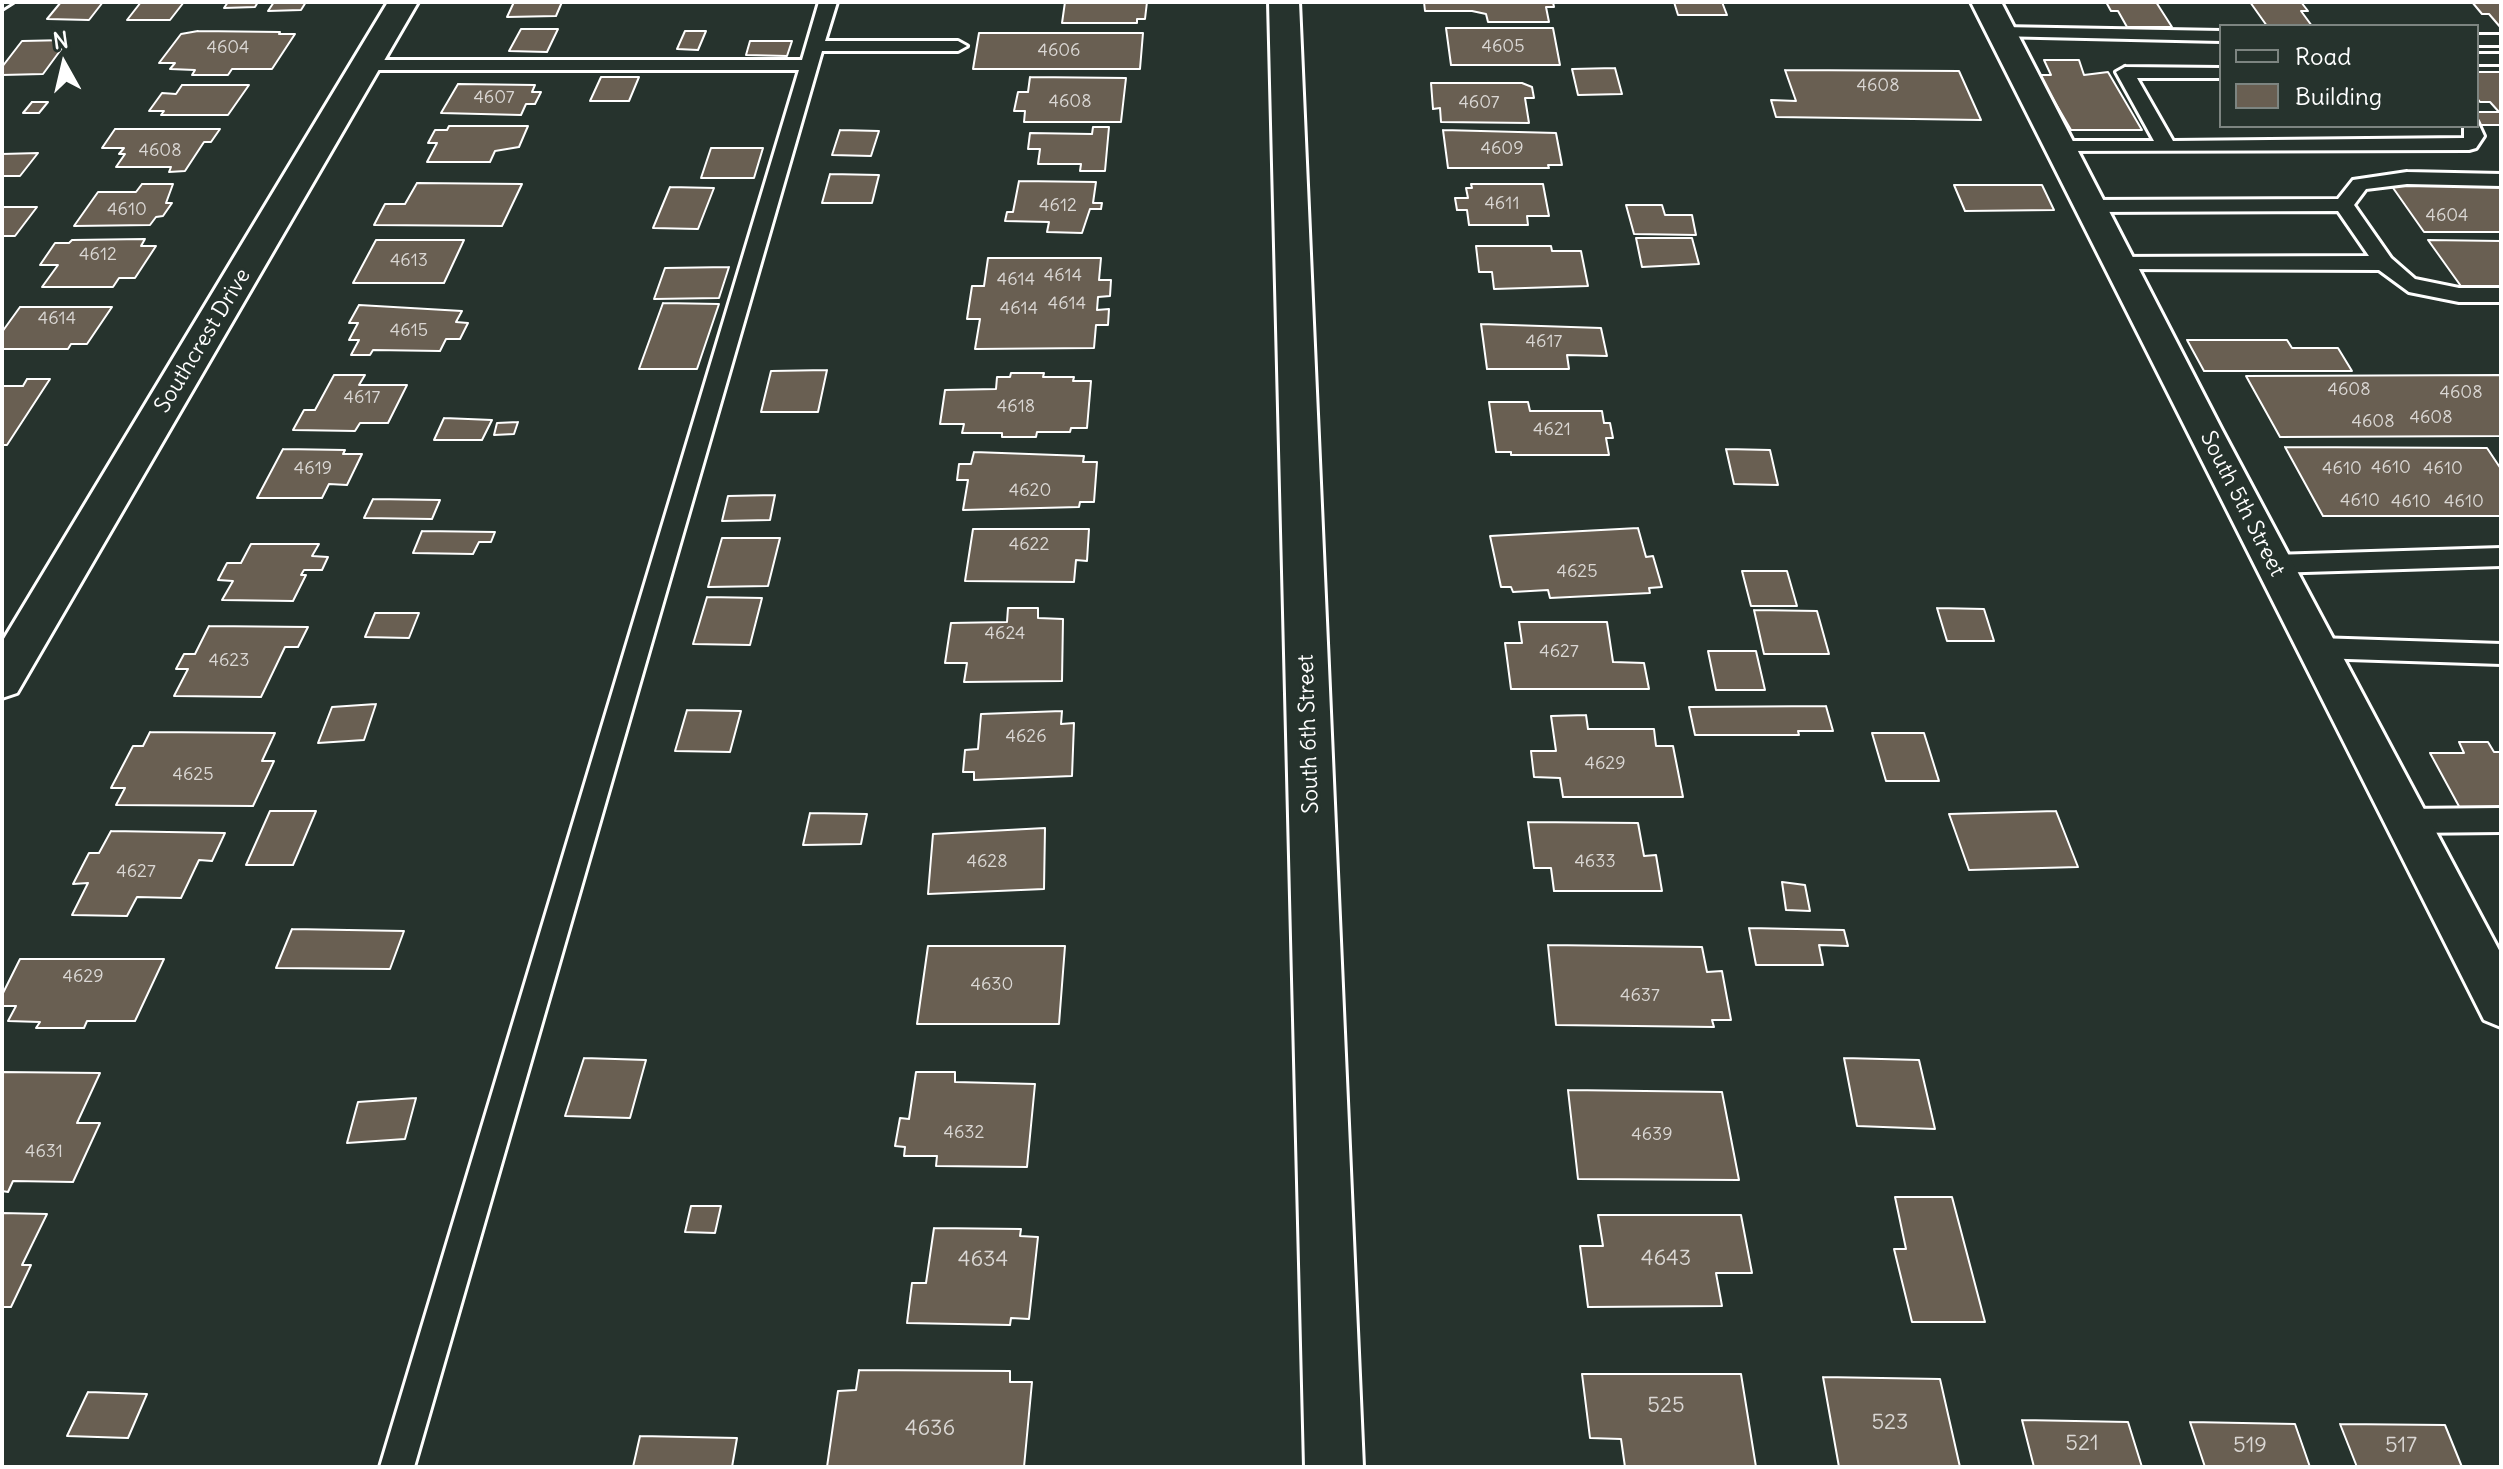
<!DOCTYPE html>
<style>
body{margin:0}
#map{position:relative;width:2503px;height:1469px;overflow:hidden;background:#26332d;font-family:Delius,sans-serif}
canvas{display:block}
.frame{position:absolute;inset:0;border:4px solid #fff;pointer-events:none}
.legend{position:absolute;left:2219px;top:24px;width:260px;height:104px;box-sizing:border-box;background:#26332d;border:2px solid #7d8581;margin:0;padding:10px 14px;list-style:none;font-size:24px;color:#fff}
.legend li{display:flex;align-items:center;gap:16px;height:40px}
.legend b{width:40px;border:2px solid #7d8581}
.north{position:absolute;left:24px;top:24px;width:80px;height:80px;-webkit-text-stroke:6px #26332d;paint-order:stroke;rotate:352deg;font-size:22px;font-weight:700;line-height:32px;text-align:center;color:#fff}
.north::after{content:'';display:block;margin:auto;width:28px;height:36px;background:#fff;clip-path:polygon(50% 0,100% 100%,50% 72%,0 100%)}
</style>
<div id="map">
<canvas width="2503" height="1469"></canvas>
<div class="frame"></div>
<ul class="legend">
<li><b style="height:10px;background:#26332d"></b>Road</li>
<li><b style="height:22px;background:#695f52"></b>Building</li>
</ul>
<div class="north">N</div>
</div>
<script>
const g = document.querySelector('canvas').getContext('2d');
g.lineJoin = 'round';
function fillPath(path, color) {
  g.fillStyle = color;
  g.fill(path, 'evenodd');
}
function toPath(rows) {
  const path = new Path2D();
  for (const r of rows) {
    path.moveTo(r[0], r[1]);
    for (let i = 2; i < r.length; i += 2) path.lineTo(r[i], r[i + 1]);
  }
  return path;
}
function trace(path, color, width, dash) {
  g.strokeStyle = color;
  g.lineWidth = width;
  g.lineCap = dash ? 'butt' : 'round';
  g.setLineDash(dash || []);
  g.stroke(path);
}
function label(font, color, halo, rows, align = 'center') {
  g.font = font + ' Delius,sans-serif';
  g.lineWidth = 6;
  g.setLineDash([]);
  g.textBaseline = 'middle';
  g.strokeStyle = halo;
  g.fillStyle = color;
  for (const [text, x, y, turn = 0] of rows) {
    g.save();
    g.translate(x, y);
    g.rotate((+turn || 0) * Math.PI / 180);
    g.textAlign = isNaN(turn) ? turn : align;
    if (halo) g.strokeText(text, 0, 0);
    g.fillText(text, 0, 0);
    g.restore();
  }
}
const building = toPath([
 [61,2,103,2,89,20,47,19,61,2],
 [141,2,184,2,170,20,127,20,141,2],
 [228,2,258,2,255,7,224,8,228,2],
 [274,2,306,2,301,10,268,11,274,2],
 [514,2,562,2,556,16,507,17,514,2],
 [1065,2,1147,2,1145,19,1137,19,1137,23,1062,23,1065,2],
 [1424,2,1553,2,1554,7,1546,7,1549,22,1488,22,1486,14,1472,11,1425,11,1424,2],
 [1674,2,1722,2,1727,15,1678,15,1674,2],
 [2106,2,2156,2,2172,27,2127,27,2118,11,2111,11,2106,2],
 [2250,2,2301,2,2308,11,2301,11,2312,26,2267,26,2250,2],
 [2472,2,2501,2,2501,28,2489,14,2482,14,2472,2],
 [1446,28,1553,28,1560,65,1451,65,1446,28],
 [521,29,558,29,547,52,509,51,521,29],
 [198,31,280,32,279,34,295,34,272,69,232,69,228,75,192,75,195,70,170,69,175,63,159,63,181,34,198,31],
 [685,31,706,31,698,50,677,49,685,31],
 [979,33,1143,33,1140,69,973,69,979,33],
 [68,40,43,74,2,75,2,67,22,41,68,40],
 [750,41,792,41,787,56,746,55,750,41],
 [2044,60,2079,60,2084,75,2108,72,2142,130,2071,130,2039,75,2051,75,2044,60],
 [1615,68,1622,94,1578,95,1572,69,1615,68],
 [1785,70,1959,71,1981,120,1776,117,1771,100,1796,101,1785,70],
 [2477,72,2501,72,2501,125,2477,125,2477,112,2499,112,2490,102,2480,102,2477,98,2477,72],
 [601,77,639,77,629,101,590,101,601,77],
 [1030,77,1126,78,1121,122,1024,122,1025,111,1014,111,1018,92,1028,92,1030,77],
 [1431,83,1522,83,1532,87,1534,98,1525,98,1529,123,1441,122,1440,108,1433,109,1431,83],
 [458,84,535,85,532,92,541,92,535,104,526,104,521,115,441,113,458,84],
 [182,85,249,85,228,115,161,115,164,111,149,111,162,93,176,94,182,85],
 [32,102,48,102,39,113,23,113,32,102],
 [449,126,528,126,519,147,495,151,490,162,427,162,437,143,428,143,435,130,447,130,449,126],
 [1093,127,1109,127,1105,171,1080,171,1081,164,1038,164,1040,149,1028,149,1030,133,1092,134,1093,127],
 [115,129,220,129,211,142,204,142,185,171,169,172,171,167,116,167,125,154,119,154,124,148,102,148,115,129],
 [840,130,879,131,871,156,832,155,840,130],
 [1443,130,1556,133,1562,165,1548,165,1549,168,1448,168,1443,130],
 [711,148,763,148,754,178,701,178,711,148],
 [38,153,20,176,2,176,2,154,38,153],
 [830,174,879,175,872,203,822,203,830,174],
 [1019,181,1096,182,1093,203,1102,203,1101,209,1090,209,1082,233,1047,232,1049,222,1005,221,1007,212,1013,212,1019,181],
 [417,183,522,184,502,226,374,225,385,204,405,204,417,183],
 [142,184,173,184,166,203,172,203,163,216,156,217,150,225,74,226,98,192,136,192,142,184],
 [1471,184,1543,184,1549,216,1527,216,1528,225,1469,225,1467,210,1457,210,1455,198,1468,198,1466,188,1472,188,1471,184],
 [1954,185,2042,185,2054,210,1965,211,1954,185],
 [2391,185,2501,185,2501,232,2424,232,2391,185],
 [670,187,714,188,698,229,653,228,670,187],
 [1626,205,1662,205,1665,215,1692,215,1696,235,1634,234,1626,205],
 [2,207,37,207,15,236,2,236,2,207],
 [1636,238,1692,238,1699,264,1642,267,1636,238],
 [145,239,141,246,156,246,135,278,119,278,113,287,42,287,58,265,40,265,55,243,69,243,72,240,145,239],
 [376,240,464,240,444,283,353,283,376,240],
 [2428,240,2501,241,2501,290,2463,289,2428,240],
 [1476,246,1551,246,1552,251,1581,251,1588,286,1494,289,1492,272,1479,272,1476,246],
 [988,258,1101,258,1099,280,1111,280,1110,296,1098,297,1097,310,1109,309,1108,325,1096,325,1094,348,975,349,980,319,967,319,972,286,984,286,988,258],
 [729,267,719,298,654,299,665,268,729,267],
 [663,303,719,304,697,369,639,369,663,303],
 [359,305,462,311,456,322,468,323,460,339,446,339,440,351,373,350,370,355,351,355,359,340,349,340,358,323,349,323,359,305],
 [20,307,112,307,87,344,71,344,68,349,2,349,2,332,20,307],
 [1481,324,1601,328,1607,356,1567,355,1569,369,1487,369,1481,324],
 [2187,340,2287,340,2292,348,2338,348,2352,371,2204,371,2187,340],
 [827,370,818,412,761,412,771,371,827,370],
 [1011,373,1044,373,1043,377,1074,377,1073,381,1091,381,1087,428,1071,428,1070,432,1037,432,1036,437,1002,437,1002,433,962,433,964,424,940,424,945,390,996,389,997,377,1010,377,1011,373],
 [334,375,365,375,359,385,407,385,388,423,360,423,355,431,293,430,304,410,315,410,334,375],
 [2501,375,2501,436,2280,437,2246,376,2501,375],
 [27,379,50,379,7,445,2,445,2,386,23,386,27,379],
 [1489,402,1528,402,1530,411,1602,411,1604,423,1610,423,1613,438,1606,438,1609,455,1511,455,1511,452,1496,452,1489,402],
 [444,418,492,420,482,440,434,440,444,418],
 [518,422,514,434,494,435,497,423,518,422],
 [2285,447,2487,448,2501,469,2501,516,2323,516,2285,447],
 [283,449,345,450,343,454,362,454,347,485,329,484,322,498,257,498,283,449],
 [1726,449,1770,450,1778,485,1734,484,1726,449],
 [974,452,1084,456,1083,462,1097,462,1094,502,1080,502,1079,507,963,510,968,480,957,480,959,464,971,464,974,452],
 [775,495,770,520,722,521,728,496,775,495],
 [373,499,440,500,432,519,364,518,373,499],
 [1638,528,1646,557,1653,556,1662,587,1649,588,1650,593,1550,598,1548,590,1513,592,1511,587,1501,587,1490,536,1638,528],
 [973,529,1089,529,1087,561,1076,560,1074,582,965,581,973,529],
 [422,531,495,532,491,542,479,542,473,554,413,553,422,531],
 [722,538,780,538,768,586,708,587,722,538],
 [251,544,319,544,312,556,328,557,322,570,304,570,301,575,306,575,293,601,222,600,233,581,218,580,227,563,241,563,251,544],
 [1742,571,1787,571,1797,606,1751,606,1742,571],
 [707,597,762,598,750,645,693,644,707,597],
 [1008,608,1038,608,1038,618,1063,619,1062,681,964,682,967,663,945,663,951,623,1007,622,1008,608],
 [1937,608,1984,609,1994,641,1947,641,1937,608],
 [1754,610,1817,611,1829,654,1764,654,1754,610],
 [375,613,419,613,409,638,365,637,375,613],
 [1519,622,1607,622,1613,662,1644,663,1649,689,1511,689,1505,643,1522,643,1519,622],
 [209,626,308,627,298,647,285,647,261,697,174,696,188,669,176,669,184,654,195,654,209,626],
 [1708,651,1756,651,1765,690,1716,690,1708,651],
 [376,704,364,740,318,743,332,707,376,704],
 [1826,706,1833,731,1798,731,1799,735,1695,735,1689,707,1826,706],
 [687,710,741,711,730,752,675,751,687,710],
 [1062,711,1061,724,1074,723,1072,776,974,780,974,772,963,772,965,750,978,749,981,714,1062,711],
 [1586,715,1588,729,1654,729,1656,746,1673,746,1683,797,1563,797,1560,778,1534,777,1531,751,1556,751,1551,716,1586,715],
 [150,732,275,733,262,761,274,761,253,806,116,805,125,788,111,788,133,746,143,746,150,732],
 [1872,733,1924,733,1939,781,1886,781,1872,733],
 [2459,742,2488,742,2494,752,2501,752,2501,810,2461,810,2430,753,2464,753,2459,742],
 [270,811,316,811,293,865,246,865,270,811],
 [2056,811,2078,867,1969,870,1949,814,2056,811],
 [810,813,867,814,861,844,803,845,810,813],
 [1528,822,1638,823,1644,856,1656,855,1662,891,1554,891,1551,868,1534,868,1528,822],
 [1045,828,1044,889,928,894,933,834,1045,828],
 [111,831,225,833,212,861,199,860,181,898,137,897,127,916,72,915,88,883,73,884,89,853,99,853,111,831],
 [1782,882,1805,885,1810,911,1786,910,1782,882],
 [1749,928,1844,930,1848,946,1819,945,1823,965,1756,965,1749,928],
 [292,929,404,931,390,969,276,968,292,929],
 [1548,945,1702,947,1707,972,1722,971,1731,1020,1712,1020,1714,1027,1556,1025,1548,945],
 [928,946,1065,946,1059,1024,917,1024,928,946],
 [20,959,164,959,135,1021,87,1021,84,1028,36,1028,40,1022,8,1021,16,1006,2,1006,2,995,20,959],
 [584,1058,646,1060,630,1118,565,1116,584,1058],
 [1844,1058,1919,1060,1935,1129,1857,1126,1844,1058],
 [2,1072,100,1073,77,1123,100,1123,73,1182,13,1181,8,1192,2,1191,2,1072],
 [916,1072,955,1072,955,1082,1035,1084,1027,1167,936,1166,937,1156,904,1156,905,1147,895,1146,900,1118,909,1119,916,1072],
 [1568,1090,1722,1092,1739,1180,1578,1179,1568,1090],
 [416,1098,405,1139,347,1143,358,1102,416,1098],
 [1895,1197,1952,1197,1985,1322,1912,1322,1894,1249,1906,1249,1895,1197],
 [691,1206,721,1206,715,1233,685,1232,691,1206],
 [2,1213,47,1214,22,1265,31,1265,11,1307,2,1307,2,1213],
 [1598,1215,1741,1215,1752,1273,1716,1273,1722,1306,1588,1307,1580,1246,1603,1246,1598,1215],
 [934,1228,1021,1229,1020,1236,1038,1237,1029,1319,1011,1318,1010,1325,907,1323,912,1283,926,1283,934,1228],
 [859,1370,1010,1371,1010,1382,1032,1382,1024,1467,827,1467,838,1391,856,1390,859,1370],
 [1582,1374,1741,1374,1756,1467,1625,1467,1621,1439,1590,1438,1582,1374],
 [1823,1377,1940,1379,1960,1467,1839,1467,1823,1377],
 [88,1392,147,1394,128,1438,67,1436,88,1392],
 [2022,1420,2128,1422,2142,1467,2034,1467,2022,1420],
 [2190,1422,2295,1424,2310,1467,2205,1467,2190,1422],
 [2340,1424,2445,1425,2462,1467,2357,1467,2340,1424],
 [640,1436,737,1438,732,1467,633,1467,640,1436]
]);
fillPath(building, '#695f52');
trace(building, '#fff', 2);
const service = toPath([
 [2,2,13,2,2,9,2,2],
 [819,2,837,2,825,41,958,41,967,46,958,51,822,51,414,1467,380,1467,799,70,367,70,358,65,367,60,802,60,819,2],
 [2001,27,2221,31,2221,41,1995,36,1995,28,2001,27],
 [2477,35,2501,35,2501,45,2477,45,2477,35],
 [2477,54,2501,54,2501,64,2477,64,2477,54],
 [2125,67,2221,68,2221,78,2137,78,2173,141,2464,138,2464,126,2477,126,2477,121,2484,136,2476,148,2469,150,2053,151,2053,143,2060,141,2154,141,2116,72,2125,67],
 [2407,172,2501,174,2501,186,2407,184,2366,189,2354,205,2391,258,2415,279,2459,288,2501,288,2501,302,2459,302,2409,292,2379,270,2118,269,2108,262,2111,257,2369,256,2338,211,2090,212,2080,206,2090,200,2338,199,2353,180,2407,172],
 [2501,548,2501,566,2273,573,2265,571,2261,564,2265,557,2273,555,2501,548],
 [2317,638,2501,644,2501,664,2317,658,2308,655,2305,648,2308,641,2317,638],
 [2501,808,2501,832,2406,833,2396,829,2392,821,2396,813,2406,809,2501,808]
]);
const minor = toPath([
 [388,2,418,2,17,693,2,698,2,642,388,2],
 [1269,2,1299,2,1363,1467,1305,1467,1269,2],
 [1971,2,2001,2,2222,430,2501,954,2501,1027,2484,1020,1971,2]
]);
trace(service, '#fff', 6);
trace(minor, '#fff', 6);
fillPath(service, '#26332d');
fillPath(minor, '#26332d');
label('18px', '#dad7d4', null, [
 ["4605",1503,47],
 ["4604",228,48],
 ["4606",1059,51],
 ["4608",1878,86],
 ["4607",494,98],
 ["4608",1070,102],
 ["4607",1479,103],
 ["4609",1502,149],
 ["4608",160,151],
 ["4611",1502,204],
 ["4612",1058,206],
 ["4610",127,210],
 ["4604",2447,216],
 ["4612",98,255],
 ["4613",409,261],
 ["4614",1063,276],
 ["4614",1016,280],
 ["4614",1067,304],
 ["4614",1019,309],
 ["4614",57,319],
 ["4615",409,331],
 ["4617",1544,342],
 ["4608",2349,390],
 ["4608",2461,393],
 ["4617",362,398],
 ["4618",1016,407],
 ["4608",2431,418],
 ["4608",2373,422],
 ["4621",1552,430],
 ["4610",2391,468],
 ["4619",313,469],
 ["4610",2342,469],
 ["4610",2443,469],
 ["4620",1030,491],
 ["4610",2360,501],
 ["4610",2411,502],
 ["4610",2464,502],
 ["4622",1029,545],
 ["4625",1577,572],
 ["4624",1005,634],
 ["4627",1559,652],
 ["4623",229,661],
 ["4626",1026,737],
 ["4629",1605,764],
 ["4625",193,775],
 ["4628",987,862],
 ["4633",1595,862],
 ["4627",136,872],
 ["4629",83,977],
 ["4630",992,985],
 ["4637",1640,996],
 ["4632",964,1133],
 ["4639",1652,1135],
 ["4631",44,1152]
]);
label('22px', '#fff', '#26332d', [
 ["Southcrest Drive",203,341,-59],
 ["South 5th Street",2242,504,63],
 ["South 6th Street",1309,734,-92]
]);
label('22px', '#dad7d4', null, [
 ["4643",1666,1259],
 ["4634",983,1260],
 ["525",1666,1406],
 ["523",1890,1423],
 ["4636",930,1429],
 ["521",2082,1444],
 ["519",2250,1446],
 ["517",2401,1446]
]);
</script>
